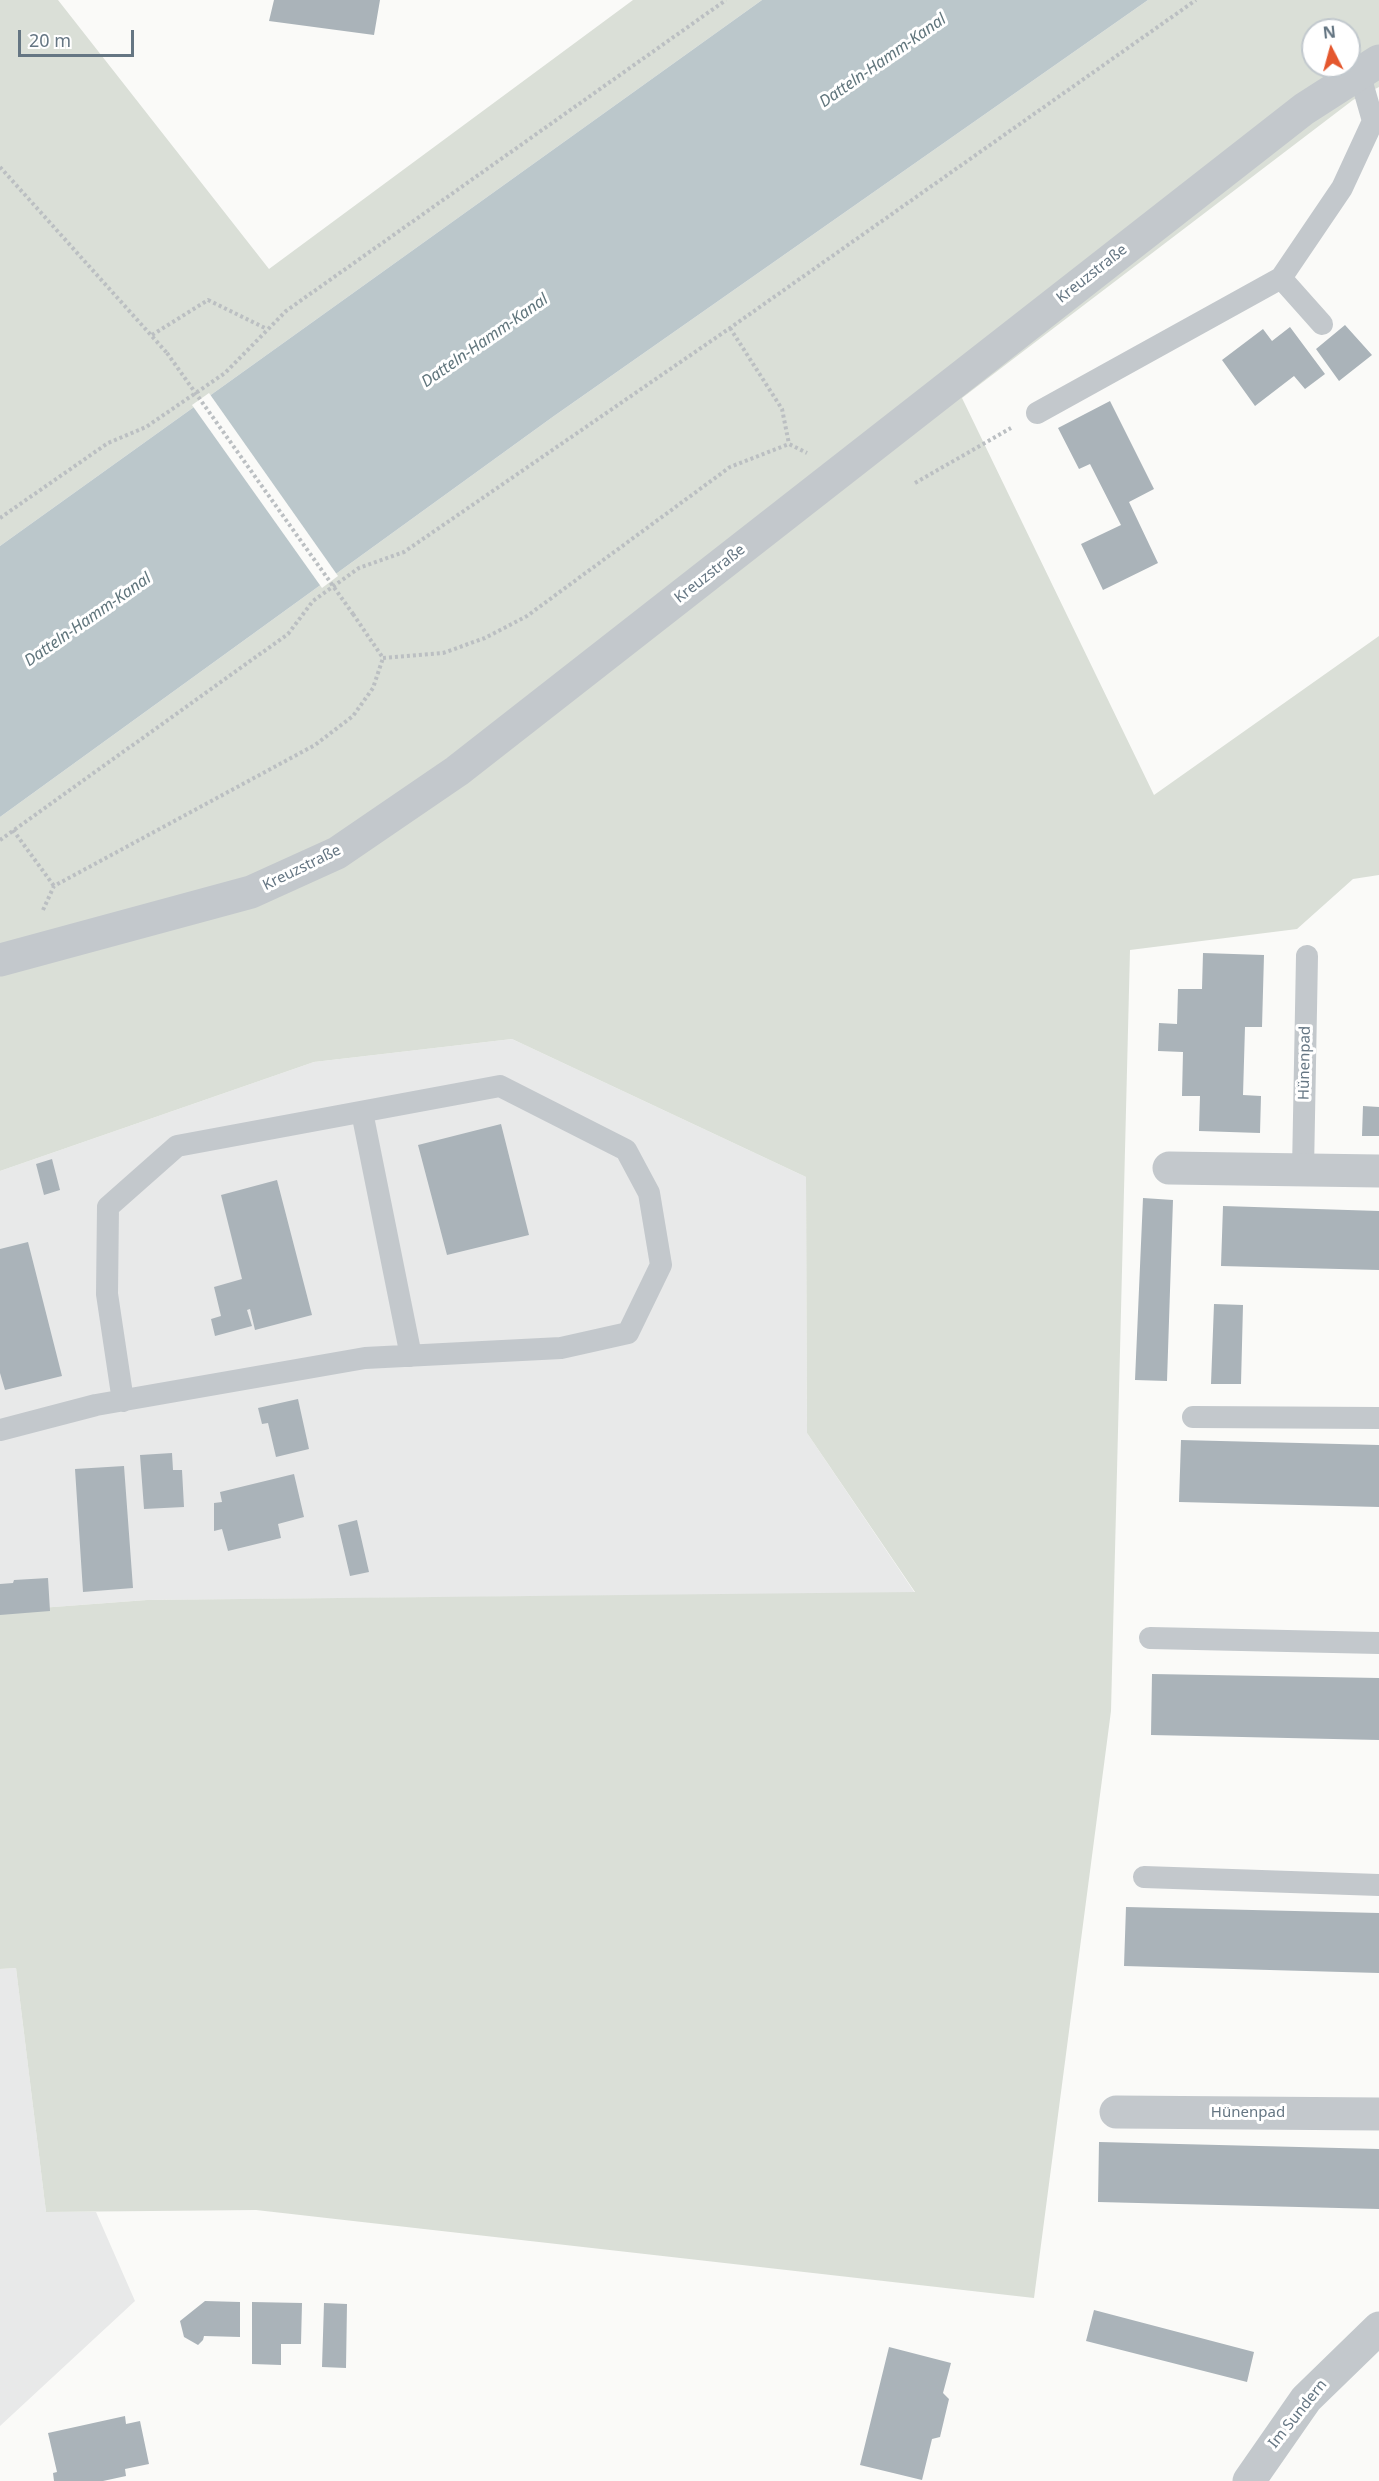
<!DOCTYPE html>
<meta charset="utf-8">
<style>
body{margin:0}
#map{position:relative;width:1379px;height:2481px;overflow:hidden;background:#fafaf8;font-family:"Noto Sans",sans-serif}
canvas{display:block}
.north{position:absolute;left:1301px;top:18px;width:60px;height:60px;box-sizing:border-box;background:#fff;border:2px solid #c1c8cd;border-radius:50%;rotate:354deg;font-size:16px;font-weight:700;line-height:24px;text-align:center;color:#657683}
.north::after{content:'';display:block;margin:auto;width:21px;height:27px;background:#e4572e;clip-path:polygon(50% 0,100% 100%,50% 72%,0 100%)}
.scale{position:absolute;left:18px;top:30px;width:116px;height:27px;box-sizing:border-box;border:3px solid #657683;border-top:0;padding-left:8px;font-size:18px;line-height:21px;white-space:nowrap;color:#657683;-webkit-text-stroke:4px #fff;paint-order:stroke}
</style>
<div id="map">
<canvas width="1379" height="2481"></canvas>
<div class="north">N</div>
<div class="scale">20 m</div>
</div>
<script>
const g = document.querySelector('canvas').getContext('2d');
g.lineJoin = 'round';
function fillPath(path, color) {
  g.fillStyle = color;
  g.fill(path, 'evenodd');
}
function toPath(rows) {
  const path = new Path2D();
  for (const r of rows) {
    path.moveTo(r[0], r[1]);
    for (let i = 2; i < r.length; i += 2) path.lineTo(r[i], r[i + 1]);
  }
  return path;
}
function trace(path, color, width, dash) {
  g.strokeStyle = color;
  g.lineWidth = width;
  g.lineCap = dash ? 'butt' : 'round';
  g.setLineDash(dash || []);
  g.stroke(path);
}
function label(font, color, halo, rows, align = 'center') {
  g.font = font + ' "Noto Sans",sans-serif';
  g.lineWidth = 6;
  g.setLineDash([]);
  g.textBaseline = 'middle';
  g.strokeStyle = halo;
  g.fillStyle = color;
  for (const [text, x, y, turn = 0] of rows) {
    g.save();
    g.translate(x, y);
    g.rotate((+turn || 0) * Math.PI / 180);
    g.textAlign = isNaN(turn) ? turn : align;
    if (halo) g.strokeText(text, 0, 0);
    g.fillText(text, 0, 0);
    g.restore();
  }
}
fillPath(toPath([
 [512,1039,806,1177,807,1433,915,1593,147,1600,0,1611,0,1171,314,1062],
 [16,1968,46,2212,96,2212,135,2301,0,2426,0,1969]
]), '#e8e9e9');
fillPath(toPath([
 [0,0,58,0,269,269,633,0,762,0,0,546],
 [1148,0,1379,0,1379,87,1353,100,962,398,1154,795,1379,636,1379,875,1353,879,1297,929,1130,950,1111,1711,1034,2298,256,2210,46,2212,16,1968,0,1969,0,1611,147,1600,915,1592,807,1433,806,1177,512,1039,314,1062,0,1171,0,817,554,416],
 [1313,30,1349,30,1349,66,1313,66]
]), '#dadfd7');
fillPath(toPath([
 [762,0,1148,0,554,416,0,817,0,546]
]), '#bbc7cb');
fillPath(toPath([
 [209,393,338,576,322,588,192,405]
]), '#fafaf8');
fillPath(toPath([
 [274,0,380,0,374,35,269,21],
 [1345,325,1372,355,1339,381,1316,349],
 [1290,327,1325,374,1305,389,1294,376,1255,406,1222,360,1263,329,1272,341],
 [1110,401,1154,489,1129,502,1158,563,1103,590,1081,544,1121,525,1090,464,1079,469,1058,428],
 [1203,953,1264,955,1262,1027,1245,1027,1243,1095,1261,1096,1260,1133,1199,1131,1200,1096,1182,1096,1183,1052,1158,1051,1159,1023,1177,1024,1178,989,1202,989],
 [1363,1106,1379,1107,1379,1136,1362,1136],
 [501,1124,529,1235,447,1255,418,1145],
 [52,1159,60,1190,44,1195,36,1164],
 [277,1180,312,1315,255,1330,250,1309,247,1310,252,1326,215,1336,211,1319,221,1316,214,1287,242,1279,221,1195],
 [1143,1198,1173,1200,1167,1381,1135,1380],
 [1223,1206,1379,1211,1379,1270,1221,1266],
 [28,1242,62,1376,5,1390,0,1373,0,1249],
 [1214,1304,1243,1305,1241,1384,1211,1384],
 [298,1399,309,1449,276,1457,268,1423,262,1424,258,1408],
 [1181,1440,1379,1445,1379,1507,1179,1502],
 [172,1453,173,1470,182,1470,184,1507,144,1509,140,1455],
 [124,1466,133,1588,83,1592,75,1469],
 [294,1474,304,1517,278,1524,281,1538,228,1551,222,1529,214,1531,214,1503,222,1502,220,1492],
 [357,1520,369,1572,350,1576,338,1525],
 [48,1578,50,1611,0,1615,0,1584,13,1583,14,1580],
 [1152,1674,1379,1678,1379,1740,1151,1735],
 [1126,1907,1379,1913,1379,1973,1124,1966],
 [1099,2142,1379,2149,1379,2209,1098,2202],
 [205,2301,240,2302,240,2337,204,2336,203,2340,198,2345,184,2337,180,2321],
 [252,2302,302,2303,301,2344,281,2344,281,2365,252,2364],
 [324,2303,347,2304,346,2368,322,2367],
 [1094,2310,1254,2352,1247,2382,1086,2341],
 [889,2347,951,2363,943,2393,949,2399,940,2437,932,2439,922,2480,860,2465],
 [125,2416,126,2424,140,2421,149,2464,125,2469,126,2476,103,2481,54,2481,53,2473,57,2472,48,2433]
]), '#aab3b9');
trace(toPath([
 [0,167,167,353],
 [730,328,782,409,789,444],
 [152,335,208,300,267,329],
 [915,483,1011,428],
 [0,518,108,443,146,427,225,373,286,311,726,0],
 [353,614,383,658],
 [383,658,443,653,485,638,527,616,730,467,789,444,807,453],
 [13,830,54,886],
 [0,840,288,634,313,601,359,568,404,552,730,328,1196,0],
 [43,910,54,886,315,745,353,716,373,688,383,658]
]), '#bbbfc2', 4, [3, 3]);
trace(toPath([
 [1281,278,1322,324],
 [1037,413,1281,278,1342,188,1373,121,1359,72],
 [362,1112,411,1356],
 [1303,1170,1307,956],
 [1193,1417,1379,1418],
 [0,1430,96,1405,365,1358,561,1348,628,1333,661,1265,649,1193,626,1150,500,1086,177,1146,108,1207,107,1294,123,1401],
 [1150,1638,1379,1643],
 [1144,1877,1379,1885]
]), '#c3c8cc', 22);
trace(toPath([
 [1169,1168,1379,1171],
 [1116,2112,1379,2114],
 [1249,2481,1306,2399,1379,2328]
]), '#c3c8cc', 33);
trace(toPath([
 [0,960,251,892,337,853,457,771,1304,109,1379,61]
]), '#c3c8cc', 33);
trace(toPath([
 [167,353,353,614]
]), '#bbbfc2', 4, [3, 3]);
label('15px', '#657683', '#fff', [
 ["Kreuzstraße",1092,274,-38],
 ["Kreuzstraße",710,574,-38],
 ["Kreuzstraße",302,868,-26],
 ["Hünenpad",1305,1063,-89],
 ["Hünenpad",1248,2113],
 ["Im Sundern",1298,2414,-51]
]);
label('italic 16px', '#60757c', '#fff', [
 ["Datteln-Hamm-Kanal",883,61,-35],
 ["Datteln-Hamm-Kanal",485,341,-35],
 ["Datteln-Hamm-Kanal",88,620,-35]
]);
</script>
